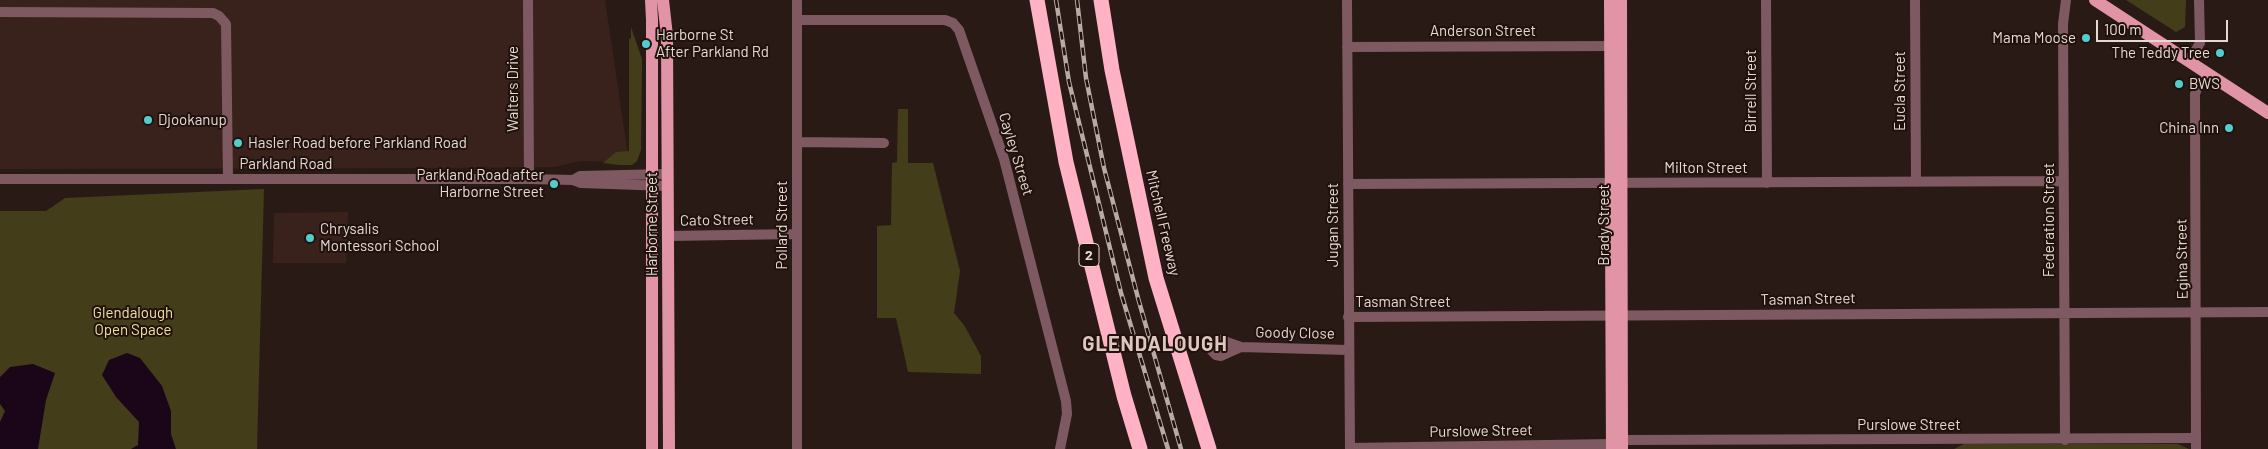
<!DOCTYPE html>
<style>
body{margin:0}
#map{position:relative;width:2268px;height:449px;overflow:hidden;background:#2a1a15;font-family:Barlow,sans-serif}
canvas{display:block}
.scale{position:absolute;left:2096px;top:20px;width:132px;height:22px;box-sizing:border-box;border:2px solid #e5d9d5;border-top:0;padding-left:6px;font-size:15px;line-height:18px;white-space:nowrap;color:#e5d9d5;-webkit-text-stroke:4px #20110c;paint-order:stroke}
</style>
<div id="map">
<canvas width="2268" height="449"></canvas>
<div class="scale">100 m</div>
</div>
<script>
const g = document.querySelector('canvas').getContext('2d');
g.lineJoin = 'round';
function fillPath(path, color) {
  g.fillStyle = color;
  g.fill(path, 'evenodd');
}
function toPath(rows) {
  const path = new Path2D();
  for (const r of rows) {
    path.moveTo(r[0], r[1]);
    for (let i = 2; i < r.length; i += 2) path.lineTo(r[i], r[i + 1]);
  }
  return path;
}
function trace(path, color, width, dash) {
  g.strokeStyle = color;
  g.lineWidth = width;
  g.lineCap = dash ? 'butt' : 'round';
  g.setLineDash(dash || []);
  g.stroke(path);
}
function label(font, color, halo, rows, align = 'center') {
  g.font = font + ' Barlow,sans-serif';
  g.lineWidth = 4;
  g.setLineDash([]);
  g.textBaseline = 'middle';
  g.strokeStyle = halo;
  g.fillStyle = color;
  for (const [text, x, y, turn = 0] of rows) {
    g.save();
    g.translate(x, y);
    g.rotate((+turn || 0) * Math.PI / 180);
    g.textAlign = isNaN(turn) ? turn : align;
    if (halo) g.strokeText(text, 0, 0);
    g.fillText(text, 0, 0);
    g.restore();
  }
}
fillPath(toPath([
 [0,0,605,0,629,162,580,161,555,167,444,168,0,169],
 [348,212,346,263,273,263,274,213]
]), '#39221c');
fillPath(toPath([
 [2126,0,2186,0,2185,27,2176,32],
 [631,27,642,59,641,150,637,161,632,165,619,165,603,163,616,152,629,151,629,39,631,38],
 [898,109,908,109,908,163,933,163,960,271,954,313,964,325,981,356,981,374,908,372,896,318,877,318,877,226,891,225,892,163,897,162],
 [264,189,257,449,0,449,0,211,46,211,65,198],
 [1964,444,2178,444,2189,449,1954,449]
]), '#443d1a');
fillPath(toPath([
 [127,353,140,358,162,386,171,411,171,434,176,449,131,449,138,445,139,422,116,397,102,375,109,360],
 [33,364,55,373,46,400,38,449,0,449,0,422,5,411,0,404,0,377,10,367]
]), '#1b0519');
trace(toPath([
 [528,0,529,179],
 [1347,0,1350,449],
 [1766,0,1767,183],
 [1915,0,1916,182],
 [0,12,213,13,219,16,226,24,228,179],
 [798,20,945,20,953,23,959,30,1004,159,1066,401,1067,414,1060,449],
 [1347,47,1616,46],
 [2189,61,2200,43,2199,0],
 [797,142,884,143],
 [0,179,529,179,573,180,581,183,668,186],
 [573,180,580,176,668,174],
 [1348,184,2064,181],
 [668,236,797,234],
 [1348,317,2268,312],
 [1241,347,1221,340,1215,342,1212,346,1212,351,1216,355,1221,356,1241,347,1348,350],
 [1622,440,2196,438],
 [2065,440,2063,24,2066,0],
 [1350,448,1612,444],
 [797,449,797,0]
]), '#7f5962', 10);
trace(toPath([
 [2196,449,2195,94,2198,86,2208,74]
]), '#7f5962', 10);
trace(toPath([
 [651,0,652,20,652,449],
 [663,0,667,36,669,449],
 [1610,0,1612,449],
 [1621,0,1622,449],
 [2095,0,2268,113]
]), '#e294a7', 12);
trace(toPath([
 [1037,0,1066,162,1124,396,1140,449],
 [1101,0,1112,70,1156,278,1209,449]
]), '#feb2c4', 15);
const rail = toPath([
 [1056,0,1069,82,1121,293,1168,449],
 [1077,0,1086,78,1104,168,1138,298,1181,449]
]);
trace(rail, '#b8aba7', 4.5);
trace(rail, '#20110c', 2.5, [8]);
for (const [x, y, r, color] of [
 [2086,38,5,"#52cdcc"],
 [646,44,5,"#52cdcc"],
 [2220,53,5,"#52cdcc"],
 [2179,84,5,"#52cdcc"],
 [148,120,5,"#52cdcc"],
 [2229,128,5,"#52cdcc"],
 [238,143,5,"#52cdcc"],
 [554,184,5,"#52cdcc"],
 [310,238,5,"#52cdcc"]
]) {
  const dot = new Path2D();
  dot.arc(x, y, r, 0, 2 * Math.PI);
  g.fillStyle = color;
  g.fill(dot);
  trace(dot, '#20110c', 2);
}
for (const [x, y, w] of [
 [1089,255,20]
]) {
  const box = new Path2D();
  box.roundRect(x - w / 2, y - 11.5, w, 23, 4);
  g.fillStyle = '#20110c';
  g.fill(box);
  trace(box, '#e5d9d5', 1);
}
label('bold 14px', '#e5d9d5', null, [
 ["2",1089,255]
]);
label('15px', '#e5d9d5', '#20110c', [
 ["Anderson Street",1483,31],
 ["Walters Drive",513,89,-90],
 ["Birrell Street",1751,91,-90],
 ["Eucla Street",1900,91,-90],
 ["Cayley Street",1016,154,73],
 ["Parkland Road",286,164],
 ["Milton Street",1706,168],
 ["Cato Street",717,220,-1],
 ["Federation Street",2049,220,-90],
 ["Mitchell Freeway",1163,223,77],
 ["Harborne Street",652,224,-90],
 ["Pollard Street",782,225,-90],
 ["Jugan Street",1333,225,-90],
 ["Brady Street",1604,225,-90],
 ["Egina Street",2182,259,-91],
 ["Tasman Street",1808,299,-1],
 ["Tasman Street",1403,302],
 ["Goody Close",1295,333,1],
 ["Purslowe Street",1909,425],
 ["Purslowe Street",1481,431,-1]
]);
label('15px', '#e5d9d5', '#20110c', [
 ["Harborne St",656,35],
 ["After Parkland Rd",656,52],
 ["Mama Moose",2076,38,"right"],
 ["The Teddy Tree",2210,53,"right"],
 ["BWS",2189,84],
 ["Djookanup",158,120],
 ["China Inn",2219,128,"right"],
 ["Hasler Road before Parkland Road",248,143],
 ["Parkland Road after",544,175,"right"],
 ["Harborne Street",544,192,"right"],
 ["Chrysalis",320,229],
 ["Montessori School",320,246]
], 'left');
label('15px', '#efe3a2', '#20110c', [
 ["Glendalough",133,313],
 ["Open Space",133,330]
]);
g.letterSpacing = '1px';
label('bold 20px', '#dfc7c1', '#20110c', [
 ["GLENDALOUGH",1155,344]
]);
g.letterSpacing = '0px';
</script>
